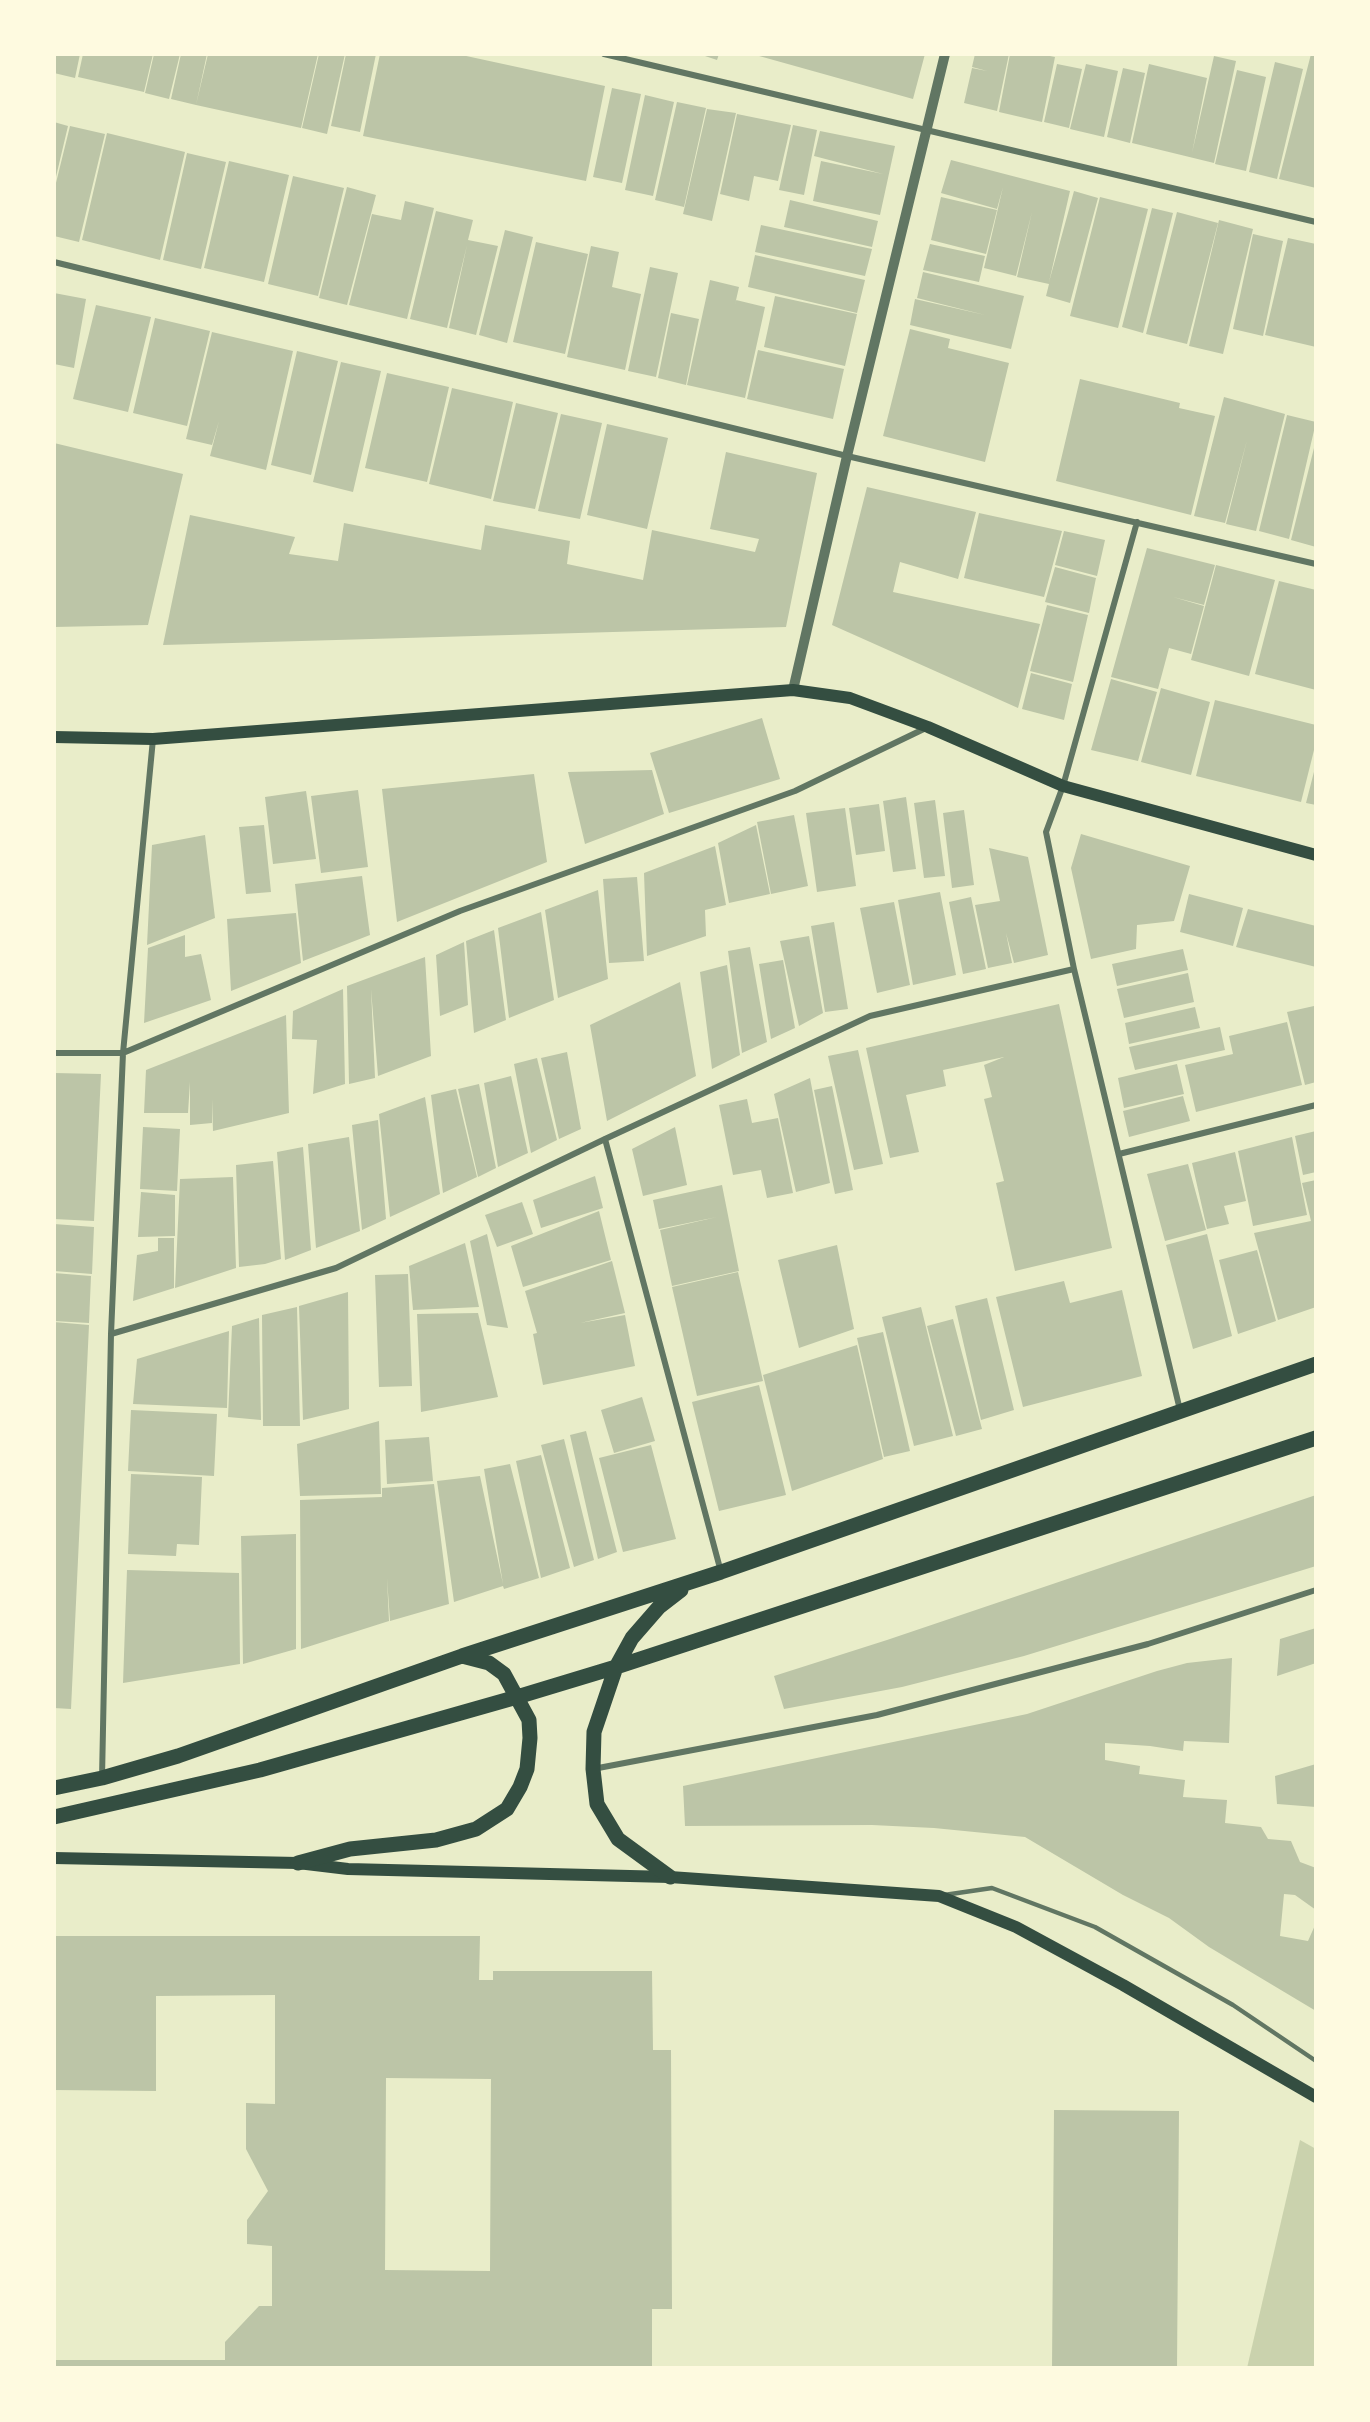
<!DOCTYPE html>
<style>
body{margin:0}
#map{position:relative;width:1370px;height:2422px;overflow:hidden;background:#e9edc9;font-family:"DM Sans",sans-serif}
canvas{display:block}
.frame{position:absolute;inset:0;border:56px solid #fefae0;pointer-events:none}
</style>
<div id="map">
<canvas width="1370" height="2422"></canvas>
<div class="frame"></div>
</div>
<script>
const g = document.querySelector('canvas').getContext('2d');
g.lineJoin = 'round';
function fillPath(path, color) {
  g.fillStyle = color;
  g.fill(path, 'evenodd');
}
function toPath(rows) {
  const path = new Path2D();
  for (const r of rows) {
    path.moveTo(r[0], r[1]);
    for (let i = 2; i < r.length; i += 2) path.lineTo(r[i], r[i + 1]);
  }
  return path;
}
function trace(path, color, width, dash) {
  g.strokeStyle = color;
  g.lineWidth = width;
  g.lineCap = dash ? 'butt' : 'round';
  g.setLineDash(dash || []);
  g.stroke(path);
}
fillPath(toPath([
 [1300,2140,1316,2149,1316,2368,1247,2368]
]), '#cad2ad');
fillPath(toPath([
 [54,54,80,54,75,78,54,73],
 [83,54,153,54,144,92,78,77],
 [154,54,180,54,169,99,145,93],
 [181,54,207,54,196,105,171,99],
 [208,54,318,54,301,128,196,105],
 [319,54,345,54,327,134,302,128],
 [346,54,376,54,360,132,331,126],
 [380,54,457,54,605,86,586,181,363,136],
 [699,54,719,54,717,60],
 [752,54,925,54,913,99],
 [975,54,1009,54,997,111,964,103,972,68,987,71,972,67],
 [1010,54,1040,54,1055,57,1042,122,999,112],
 [1311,54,1316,55,1316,188,1279,179],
 [1214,56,1236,61,1214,163,1132,143,1149,64,1207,78,1192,153],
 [1275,62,1303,69,1277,179,1249,172],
 [1057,64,1082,69,1069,128,1044,122],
 [1086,64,1118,71,1104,137,1070,129],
 [1123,68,1145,73,1130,143,1107,137],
 [1237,70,1266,77,1246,171,1215,164],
 [612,88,641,94,622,183,593,177],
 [645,95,674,102,653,196,625,190],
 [677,102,706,108,684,207,655,200],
 [707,109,736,113,712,221,683,214],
 [737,114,791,125,778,181,754,176,749,201,720,194],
 [54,122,68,126,55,181,54,181],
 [793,125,817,130,804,195,779,190],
 [70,126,105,134,79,242,54,236,54,191],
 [820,131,895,146,880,215,813,201,821,161,883,174,814,156],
 [107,133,185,152,160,260,82,240],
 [187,153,226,162,201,269,163,260],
 [951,160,1070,191,1049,282,1074,191,1098,198,1070,303,1046,296,1049,284,1017,277,1032,212,1016,276,984,268,1003,187,997,209,941,193],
 [229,161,289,175,264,282,204,268],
 [293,176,344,188,318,296,268,284],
 [347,187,376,195,347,305,319,298],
 [941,197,997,210,986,254,931,240],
 [1100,197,1148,209,1118,328,1070,316],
 [790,200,878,221,872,247,784,227],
 [405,201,434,208,407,319,349,305,372,214,401,220],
 [1152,208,1173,213,1143,333,1122,327],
 [436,211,473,220,468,240,498,246,476,335,449,328,467,245,447,328,410,319],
 [1177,212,1218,223,1187,344,1146,334],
 [1219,220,1253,229,1223,354,1189,346],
 [761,225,872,249,865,276,755,252],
 [505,230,533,237,507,343,479,335],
 [1253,234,1283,241,1263,336,1233,329],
 [1288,238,1316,244,1316,347,1265,335],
 [536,242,588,254,565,354,513,342],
 [930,244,985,256,979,282,923,270],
 [591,246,619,252,612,287,641,294,625,370,567,357],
 [755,255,865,280,857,313,748,287],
 [650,267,678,273,656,377,628,371],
 [923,272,1024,296,1011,349,910,325,915,299,985,315,917,298],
 [710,280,739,287,734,309,736,300,765,307,745,398,687,385],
 [54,293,86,299,74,368,54,364],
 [775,296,857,314,845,366,764,347],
 [96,305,151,317,128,412,73,399],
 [671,313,699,319,686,385,658,378],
 [155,318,210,331,187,426,133,413],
 [910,329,950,339,948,348,1009,363,985,462,883,436],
 [212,332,293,351,266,470,210,456,219,421,212,445,186,439],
 [758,350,844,369,833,419,747,399],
 [297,351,338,361,311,475,271,465],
 [341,362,381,371,353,492,313,482],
 [387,373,449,387,427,482,365,468],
 [1080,379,1180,403,1179,408,1215,416,1191,515,1056,481],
 [452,388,513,402,491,499,429,484],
 [1224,397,1285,414,1256,531,1226,524,1247,440,1225,523,1194,516],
 [516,403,558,413,535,509,493,501],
 [561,414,602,423,580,519,538,511],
 [1287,415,1316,422,1289,539,1259,531],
 [607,424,668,438,647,529,587,515],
 [54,443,183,474,148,625,54,627],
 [1315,444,1316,444,1316,547,1291,540],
 [726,452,817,473,786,627,163,645,190,515,295,537,289,554,338,561,344,523,481,550,485,525,570,541,567,564,643,580,652,530,755,552,759,539,710,529],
 [867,487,976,512,958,579,900,562,893,592,1040,624,1018,708,832,625],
 [979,513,1062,531,1044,597,964,578],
 [1064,531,1105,540,1097,576,1055,565],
 [1147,548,1215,565,1204,605,1173,597,1204,606,1191,654,1169,648,1158,689,1111,677],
 [1216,565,1275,580,1249,676,1191,660],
 [1055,567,1096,578,1089,613,1045,602],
 [1279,581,1316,590,1316,690,1255,674],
 [1047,605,1088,615,1073,682,1030,671],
 [1031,673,1072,684,1064,720,1022,709],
 [1111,679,1157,692,1138,761,1091,750],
 [1161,688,1210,702,1191,775,1141,762],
 [1215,700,1316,725,1316,742,1301,802,1196,776],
 [762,718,780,779,669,813,650,753],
 [1315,768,1316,768,1316,805,1306,803],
 [652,770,664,814,585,844,568,772],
 [534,774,547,862,397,922,382,789],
 [358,790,368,867,321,873,311,796],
 [306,791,316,859,273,864,265,797],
 [906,797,916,869,893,872,883,801],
 [935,800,945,876,924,878,914,803],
 [879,804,885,851,856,855,849,808],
 [845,808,856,886,817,892,806,813],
 [964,810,974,885,952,888,943,813],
 [794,815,808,886,771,894,757,822],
 [264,825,271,892,246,894,239,827],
 [756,825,770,894,729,903,718,843],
 [1081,834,1190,866,1174,921,1137,925,1136,949,1091,959,1071,868],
 [205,835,215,918,147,945,152,845],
 [715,846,726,905,705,910,706,936,647,956,644,873],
 [989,848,1028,857,1048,955,1014,963,1006,933,1012,963,988,968,975,905,1000,901],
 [362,876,370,935,303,961,295,884],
 [637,877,644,961,609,963,603,879],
 [598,890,608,979,558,998,545,910],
 [940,892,956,975,913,985,898,900],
 [1189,894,1243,908,1233,946,1180,932],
 [971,897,986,969,963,974,949,902],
 [894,902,910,985,877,993,860,908],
 [1248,909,1316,926,1316,967,1236,947],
 [541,912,554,1000,509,1018,498,928],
 [296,913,301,963,231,991,227,919],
 [834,922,848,1009,825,1012,811,926],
 [494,930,506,1020,474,1033,466,941],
 [185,935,185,957,201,954,211,1000,144,1023,148,948],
 [809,936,823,1013,799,1026,780,941],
 [464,942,468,1005,440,1016,436,955],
 [750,947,767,1042,742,1053,728,951],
 [1183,949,1188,970,1117,986,1112,964],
 [425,957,431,1056,378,1076,371,989,375,1078,349,1084,347,986],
 [783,960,795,1028,771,1039,759,964],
 [727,965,740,1055,712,1069,700,972],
 [1188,973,1194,1002,1124,1018,1117,989],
 [680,982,696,1076,607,1121,590,1025],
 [343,989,345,1084,313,1094,317,1040,292,1039,293,1011],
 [1059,1004,1112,1248,1015,1271,996,1183,1004,1181,984,1099,992,1097,984,1065,1004,1057,943,1070,946,1086,906,1095,919,1152,890,1158,866,1048],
 [1314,1006,1316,1082,1305,1085,1287,1012],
 [1195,1007,1200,1028,1129,1044,1125,1023],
 [286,1015,289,1113,213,1131,212,1099,212,1123,190,1125,190,1082,188,1113,144,1113,146,1070],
 [1287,1022,1302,1085,1196,1112,1185,1065,1233,1054,1229,1036],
 [1220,1027,1225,1050,1135,1070,1129,1047],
 [858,1050,883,1164,854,1170,828,1056],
 [567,1052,581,1129,559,1139,541,1058],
 [537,1058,557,1140,531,1153,514,1064],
 [1177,1064,1184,1094,1124,1108,1118,1078],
 [54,1073,101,1074,94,1221,54,1219],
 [511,1076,528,1153,498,1167,484,1083],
 [810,1078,830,1183,796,1192,774,1094],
 [479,1084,496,1168,478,1177,458,1089],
 [832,1086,853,1190,835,1194,814,1090],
 [456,1089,477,1177,443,1193,431,1095],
 [1183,1096,1190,1121,1129,1137,1123,1111],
 [425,1097,440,1194,390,1217,379,1114],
 [747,1099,752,1123,778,1118,793,1193,767,1198,761,1170,733,1175,719,1105],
 [378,1120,386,1219,362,1230,352,1125],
 [143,1127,180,1129,177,1191,140,1189],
 [675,1127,687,1185,643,1196,632,1149],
 [1316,1131,1316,1172,1303,1175,1295,1136],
 [349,1137,360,1231,316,1248,308,1144],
 [1292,1137,1307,1215,1253,1226,1238,1151],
 [303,1147,311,1250,285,1260,277,1152],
 [1235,1152,1246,1201,1224,1206,1229,1224,1207,1229,1192,1163],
 [273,1161,281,1259,265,1264,239,1267,236,1165],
 [1188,1164,1206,1230,1165,1241,1147,1174],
 [595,1176,603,1208,541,1228,533,1200],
 [233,1177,236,1268,175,1288,180,1179],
 [1316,1180,1316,1307,1278,1320,1254,1233,1311,1221,1302,1183],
 [722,1185,739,1271,672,1286,660,1230,717,1217,659,1229,653,1200],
 [141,1192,175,1195,175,1236,138,1237],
 [522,1202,533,1234,497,1247,485,1215],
 [599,1211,611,1260,523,1287,511,1246],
 [54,1224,94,1227,92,1274,54,1271],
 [487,1234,508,1328,487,1325,470,1241],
 [1207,1234,1232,1336,1193,1349,1166,1245],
 [158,1238,174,1238,174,1288,133,1301,137,1255,158,1251],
 [465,1243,479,1307,413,1310,409,1266],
 [837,1245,854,1329,799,1348,778,1260],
 [1257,1250,1276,1321,1238,1334,1219,1260],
 [612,1261,625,1313,580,1323,625,1315,635,1366,543,1385,533,1334,537,1333,525,1291],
 [738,1272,763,1381,697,1396,672,1287],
 [54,1273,91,1276,89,1323,54,1321],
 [408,1274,412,1386,379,1387,375,1275],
 [1064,1281,1070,1303,1122,1290,1142,1376,1023,1407,996,1297],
 [348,1292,349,1409,303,1420,299,1306],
 [987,1298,1014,1410,981,1420,955,1306],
 [297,1307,300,1426,263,1426,262,1315],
 [921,1307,953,1436,914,1446,882,1317],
 [478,1313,498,1397,421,1412,417,1314],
 [259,1318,261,1420,228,1417,232,1326],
 [953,1319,982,1429,956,1436,927,1326],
 [54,1322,89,1325,71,1709,54,1708],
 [229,1331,227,1408,133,1404,137,1359],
 [883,1332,910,1451,884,1457,857,1338],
 [857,1345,883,1459,792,1491,763,1375],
 [759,1385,786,1495,719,1511,692,1402],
 [642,1397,655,1441,614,1453,601,1410],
 [131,1410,217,1414,214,1476,128,1471],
 [379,1421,381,1494,300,1496,297,1444],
 [586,1431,617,1552,598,1559,570,1435],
 [429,1437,433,1481,387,1484,385,1440],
 [564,1439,594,1560,574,1567,541,1445],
 [651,1445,676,1539,623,1552,599,1458],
 [541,1455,570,1568,541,1578,516,1461],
 [510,1464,539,1578,504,1589,503,1586,454,1602,437,1481,480,1476,503,1584,484,1469],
 [131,1474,202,1477,199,1545,177,1544,176,1556,128,1554],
 [434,1484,449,1604,390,1621,387,1578,389,1621,301,1649,300,1500,382,1497,382,1488],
 [1316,1495,1316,1566,1024,1656,902,1687,784,1709,774,1676,887,1640],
 [296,1534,296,1649,243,1664,241,1536],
 [127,1570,239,1573,240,1664,123,1683],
 [1316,1628,1316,1663,1277,1676,1280,1639],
 [1232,1658,1229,1743,1184,1741,1183,1751,1150,1746,1105,1743,1105,1760,1140,1766,1139,1774,1185,1780,1183,1797,1227,1800,1225,1823,1261,1827,1268,1839,1291,1841,1300,1862,1316,1868,1316,1910,1295,1895,1284,1894,1280,1936,1308,1941,1316,1923,1316,2011,1209,1947,1169,1918,1123,1895,1025,1837,934,1828,872,1825,685,1826,683,1786,1027,1714,1157,1671,1187,1663],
 [1316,1764,1316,1807,1277,1804,1275,1776],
 [54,1936,480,1936,479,1980,493,1980,493,1971,652,1971,653,2050,671,2050,672,2309,652,2309,652,2368,54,2368,54,2360,225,2360,225,2342,259,2306,272,2306,272,2246,247,2244,247,2220,268,2191,246,2149,246,2103,275,2104,275,1995,156,1996,156,2091,54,2090],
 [386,2078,491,2079,490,2271,385,2270],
 [1054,2110,1179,2111,1177,2368,1052,2368]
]), '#bcc5a7');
trace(toPath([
 [944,1895,992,1888,1095,1927,1233,2005,1316,2061]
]), '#617663', 4.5);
trace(toPath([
 [604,54,1316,222],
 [54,262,847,456,1316,564],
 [1137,522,1063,786,1046,832,1074,969,1180,1410],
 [54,1053,123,1053,460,911,795,791,928,727],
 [605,1139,721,1572],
 [1119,1154,1316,1105],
 [111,1334,336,1268,605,1139,870,1016,1074,969],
 [593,1769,877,1715,1148,1644,1316,1590],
 [102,1778,111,1334,123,1053,153,739]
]), '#617663', 6);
trace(toPath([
 [793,690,847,456,945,54]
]), '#617663', 10);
trace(toPath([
 [54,737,153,739,793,690,850,698,928,727,1063,786,1316,855],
 [54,1858,298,1863,348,1869,670,1877,939,1896,1016,1927,1123,1985,1316,2097]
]), '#344e41', 12);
trace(toPath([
 [54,1788,102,1778,178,1756,462,1656,721,1572,1316,1364],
 [54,1817,260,1770,517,1697,616,1667,1316,1438],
 [298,1863,350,1849,436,1840,476,1829,507,1809,520,1787,527,1769,530,1738,529,1720,504,1674,489,1663,462,1656],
 [670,1877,618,1839,597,1804,593,1769,594,1732,616,1667,632,1638,659,1607,681,1590]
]), '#344e41', 15);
</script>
